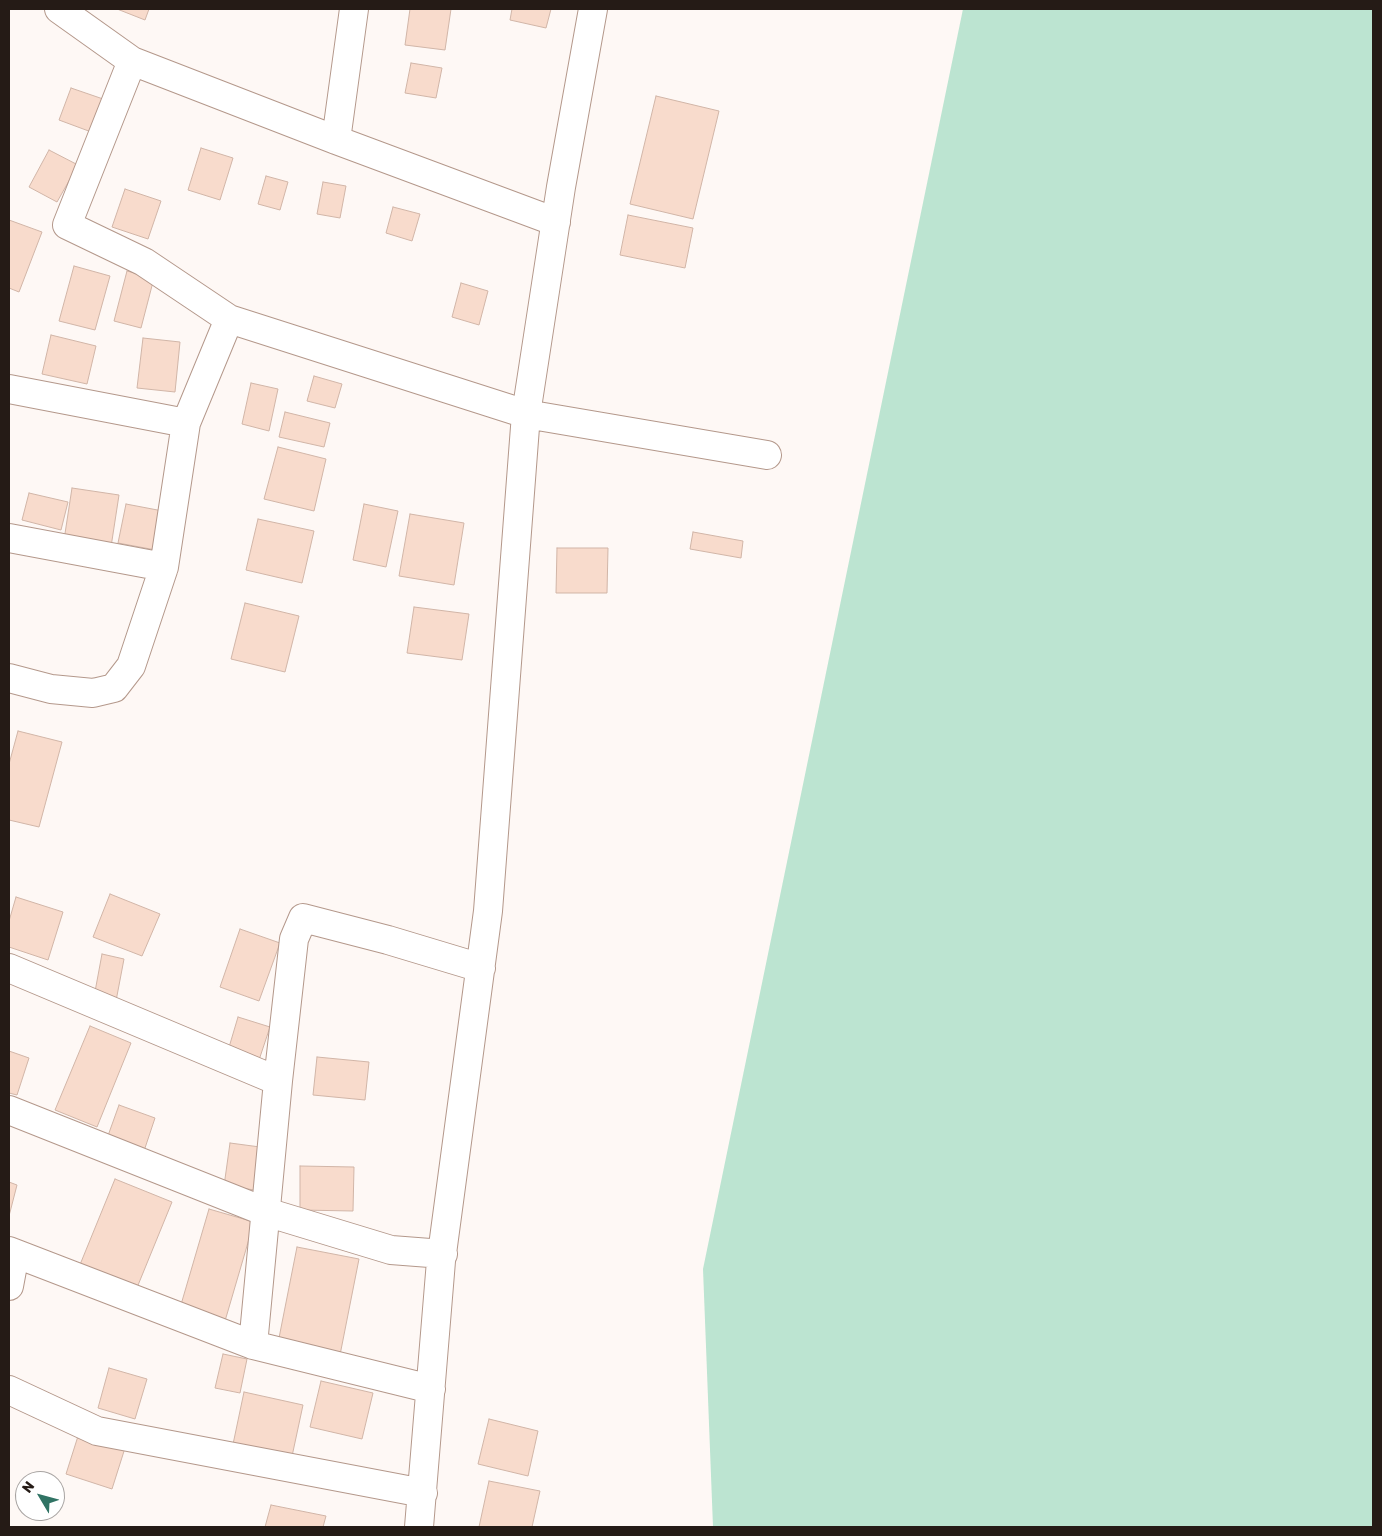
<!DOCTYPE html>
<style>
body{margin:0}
#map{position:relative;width:1382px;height:1536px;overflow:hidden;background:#fef8f5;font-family:Rubik,sans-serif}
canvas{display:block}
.frame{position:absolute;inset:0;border:10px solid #251b16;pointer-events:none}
.north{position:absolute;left:15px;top:1471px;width:50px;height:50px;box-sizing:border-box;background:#fff;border:1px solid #a8a4a2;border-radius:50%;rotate:307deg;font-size:14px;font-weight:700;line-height:20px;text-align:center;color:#251b16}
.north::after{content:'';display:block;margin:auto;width:18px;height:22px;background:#307364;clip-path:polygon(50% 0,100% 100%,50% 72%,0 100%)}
</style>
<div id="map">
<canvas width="1382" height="1536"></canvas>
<div class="frame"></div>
<div class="north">N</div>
</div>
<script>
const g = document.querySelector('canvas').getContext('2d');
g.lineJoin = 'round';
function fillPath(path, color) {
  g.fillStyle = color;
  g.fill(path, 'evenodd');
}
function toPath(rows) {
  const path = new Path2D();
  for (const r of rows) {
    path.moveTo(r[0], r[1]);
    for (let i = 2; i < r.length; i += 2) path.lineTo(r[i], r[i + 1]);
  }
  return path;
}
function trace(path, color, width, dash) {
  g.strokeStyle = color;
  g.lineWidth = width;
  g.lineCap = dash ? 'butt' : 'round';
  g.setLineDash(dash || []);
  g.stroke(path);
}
fillPath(toPath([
 [963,9,1373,9,1373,1527,713,1527,703,1269]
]), '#bce4d1');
const building = toPath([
 [117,9,149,9,145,20,117,9],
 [410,9,451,9,445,50,405,45,410,9],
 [512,9,551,9,546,28,510,20,512,9],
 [411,63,442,68,436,98,405,93,411,63],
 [71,88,106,100,94,133,59,120,71,88],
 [656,96,719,111,693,219,630,204,656,96],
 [201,148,233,158,220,200,188,190,201,148],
 [49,150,78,165,57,202,29,187,49,150],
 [266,176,288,182,280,210,258,204,266,176],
 [323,182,346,186,340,218,317,214,323,182],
 [125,189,161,201,148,239,112,227,125,189],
 [393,207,420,214,412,241,386,233,393,207],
 [628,215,693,228,685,268,620,255,628,215],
 [9,220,42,232,19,292,9,288,9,220],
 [74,266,110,276,95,330,59,321,74,266],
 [127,271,154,278,141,328,114,321,127,271],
 [461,283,488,291,479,325,452,317,461,283],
 [51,335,96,346,87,384,42,374,51,335],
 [143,338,180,342,175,392,137,388,143,338],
 [314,376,342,384,335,408,307,401,314,376],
 [251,383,278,389,269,431,242,424,251,383],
 [285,412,330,423,324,447,279,437,285,412],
 [278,447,326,459,314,511,264,499,278,447],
 [72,488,119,495,111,547,64,540,72,488],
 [29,493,68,502,61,530,22,520,29,493],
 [126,504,168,512,161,551,118,543,126,504],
 [364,504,398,511,386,567,353,560,364,504],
 [410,514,464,523,454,585,399,576,410,514],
 [258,519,314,531,302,583,246,570,258,519],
 [693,532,743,541,741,558,690,549,693,532],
 [557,548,608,548,607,593,556,593,557,548],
 [245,603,299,616,285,672,231,659,245,603],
 [414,607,469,614,462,660,407,653,414,607],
 [18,731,62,742,39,827,9,820,9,764,18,731],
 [110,894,160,914,142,956,93,937,110,894],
 [16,897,63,912,48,960,9,947,9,921,16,897],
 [240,929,280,943,259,1001,220,987,240,929],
 [102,954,124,959,116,1001,94,997,102,954],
 [238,1017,270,1027,258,1063,227,1054,238,1017],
 [90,1026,131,1043,97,1127,55,1110,90,1026],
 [9,1051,29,1058,17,1095,9,1093,9,1051],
 [317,1057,369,1062,365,1100,313,1095,317,1057],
 [119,1105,155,1118,142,1157,105,1144,119,1105],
 [230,1143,260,1147,255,1190,224,1186,230,1143],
 [300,1166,354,1167,353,1211,300,1210,300,1166],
 [115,1179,172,1202,134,1295,77,1272,115,1179],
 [9,1182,17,1185,9,1216,9,1182],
 [209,1209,254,1222,225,1321,180,1308,209,1209],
 [297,1247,359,1259,340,1355,278,1343,297,1247],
 [223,1354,247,1359,240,1393,215,1388,223,1354],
 [109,1368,147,1379,135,1419,98,1408,109,1368],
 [321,1381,373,1393,362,1439,310,1427,321,1381],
 [244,1392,303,1405,291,1461,232,1449,244,1392],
 [489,1419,538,1431,528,1476,478,1464,489,1419],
 [79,1433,125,1448,112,1489,66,1474,79,1433],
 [489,1481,540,1491,532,1527,479,1527,489,1481],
 [271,1505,326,1516,323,1527,265,1527,271,1505]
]);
fillPath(building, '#f8dbcc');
trace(building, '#d1b5a7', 1);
const minor = toPath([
 [59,9,132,61,336,140,556,222],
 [132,61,67,225,144,262,229,319,526,414,767,455],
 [336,140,354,9],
 [9,389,186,423],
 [9,538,164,567],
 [9,678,51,689,93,693,114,688,131,666,164,567,186,423,229,319],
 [9,968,278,1081],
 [9,1110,266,1212,391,1250,443,1254],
 [9,1251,253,1345,431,1389],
 [9,1286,15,1254],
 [253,1345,278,1081,294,939,303,918,388,940,481,968],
 [9,1390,97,1431,423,1493],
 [419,1527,441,1261,488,911,526,414,561,187,593,9]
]);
trace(minor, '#b4988b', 30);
trace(minor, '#fff', 28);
</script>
